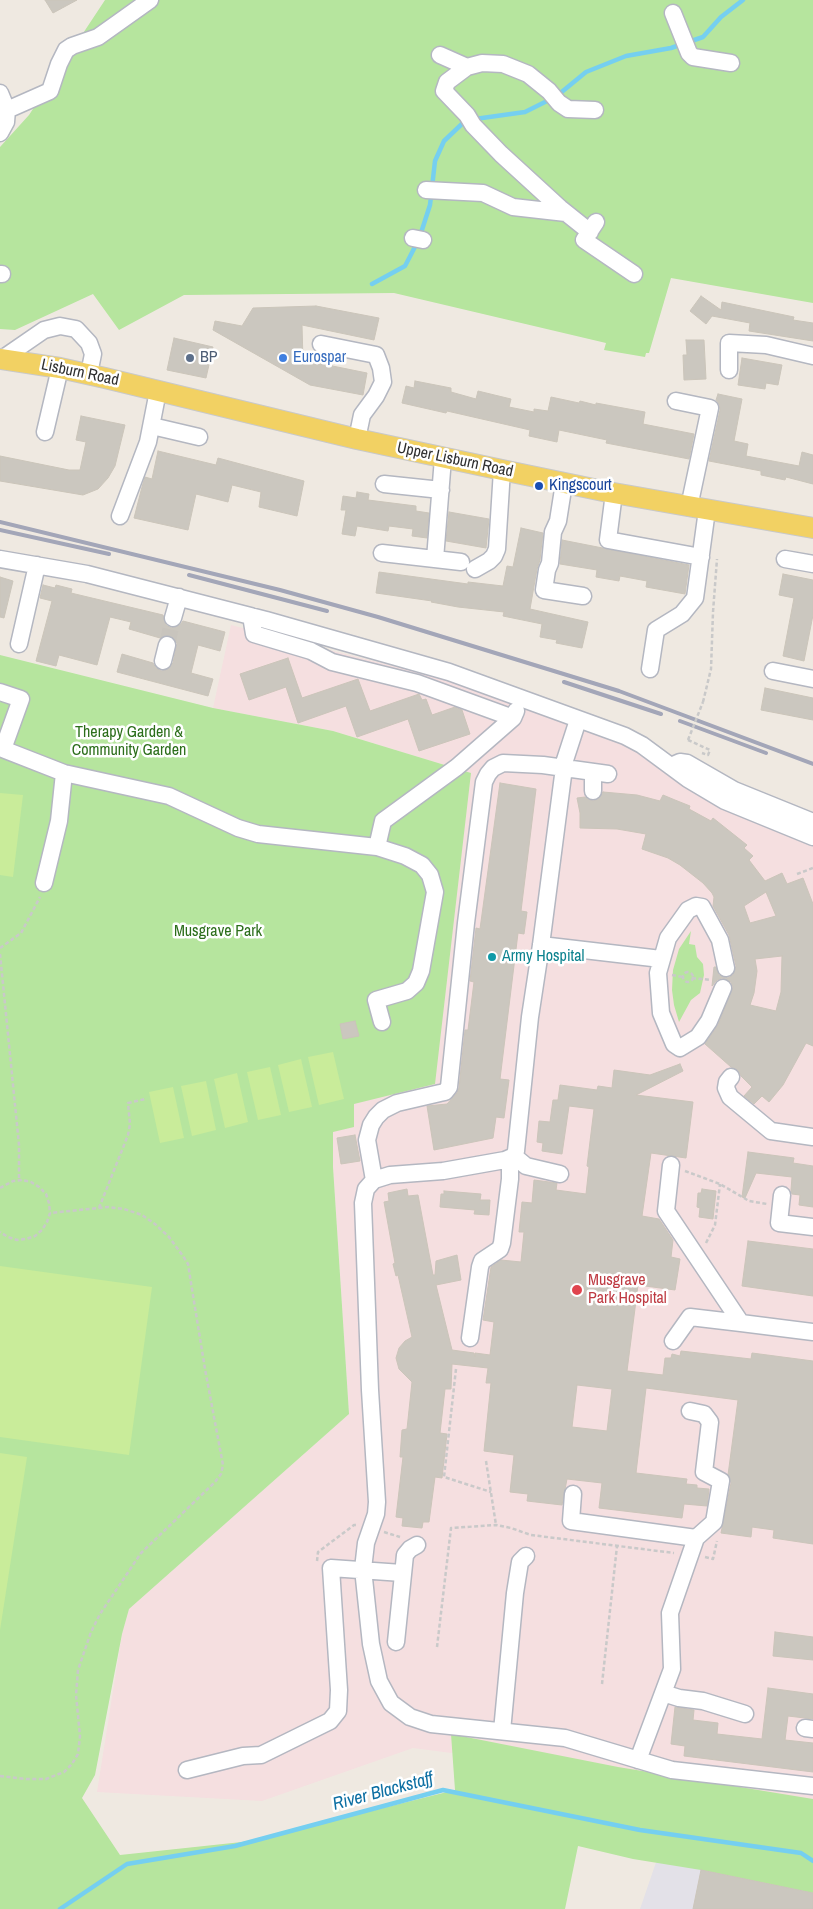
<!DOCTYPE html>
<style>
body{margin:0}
canvas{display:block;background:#efe9e1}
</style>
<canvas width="813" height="1909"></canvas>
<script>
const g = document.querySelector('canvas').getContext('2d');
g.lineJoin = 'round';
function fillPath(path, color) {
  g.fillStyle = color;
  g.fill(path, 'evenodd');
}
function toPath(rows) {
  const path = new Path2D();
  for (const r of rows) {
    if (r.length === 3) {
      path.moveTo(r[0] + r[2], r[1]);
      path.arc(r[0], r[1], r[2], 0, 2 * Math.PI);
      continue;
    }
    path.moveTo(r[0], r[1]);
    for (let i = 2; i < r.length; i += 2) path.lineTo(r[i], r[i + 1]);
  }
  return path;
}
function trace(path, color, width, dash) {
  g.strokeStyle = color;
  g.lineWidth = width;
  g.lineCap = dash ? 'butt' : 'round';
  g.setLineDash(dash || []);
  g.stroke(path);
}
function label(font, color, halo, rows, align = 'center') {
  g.font = font + ' "Archivo Narrow",sans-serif';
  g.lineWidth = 5;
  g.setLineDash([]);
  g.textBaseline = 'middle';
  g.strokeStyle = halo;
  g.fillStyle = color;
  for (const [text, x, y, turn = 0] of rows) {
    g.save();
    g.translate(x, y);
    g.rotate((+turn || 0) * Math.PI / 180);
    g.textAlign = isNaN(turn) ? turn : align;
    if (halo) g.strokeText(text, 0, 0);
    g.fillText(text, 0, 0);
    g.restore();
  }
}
fillPath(toPath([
 [664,1839,813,1862,813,1909,640,1909]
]), '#e3e1e8');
fillPath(toPath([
 [231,625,436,677,548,713,615,737,660,767,813,828,813,1814,574,1769,413,1748,262,1801,97,1792,122,1634,129,1609,349,1414,333,1167,333,1132,354,1104,471,773,333,731,213,708]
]), '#f5dfe0');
fillPath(toPath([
 [105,0,813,0,813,303,671,278,649,353,646,353,645,357,604,350,606,343,394,293,184,295,119,330,93,294,15,330,0,329,0,147,29,115],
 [0,655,213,708,333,731,471,773,435,1084,354,1104,354,1127,333,1132,333,1167,349,1414,129,1609,122,1634,95,1775,82,1798,120,1855,251,1841,455,1790,451,1734,618,1767,813,1799,813,1893,701,1870,633,1859,578,1846,565,1909,0,1909],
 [691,931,689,944,695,945,697,957,703,964,704,975,700,993,691,1000,679,1022,674,1005,672,990,673,970,679,949]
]), '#b6e59e');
fillPath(toPath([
 [0,793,23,795,13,877,0,875],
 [333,1052,344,1099,319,1105,308,1057],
 [301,1059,312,1107,289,1112,278,1065],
 [270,1067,281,1115,258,1120,247,1072],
 [237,1073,248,1122,225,1128,214,1079],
 [206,1081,216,1130,192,1136,181,1086],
 [173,1087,184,1138,160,1143,149,1092],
 [0,1266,152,1287,129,1455,0,1437],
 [0,1453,27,1457,0,1630]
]), '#c9ec9a');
trace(toPath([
 [558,95,586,72,626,56,671,48,703,37,721,17,743,0],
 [475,119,525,112,551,99],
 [420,236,430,205,435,161,444,141,465,121,467,121],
 [372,284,405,266,417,243],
 [60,1909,127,1864,235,1846,443,1790,640,1830,801,1853,813,1861]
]), '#75cff0', 4.5);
const building = toPath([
 [45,0,77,0,53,13,45,0],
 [701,296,721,310,722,302,794,317,793,320,813,323,813,341,749,331,750,323,712,316,706,324,690,311,701,296],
 [316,306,379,318,374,340,302,325,303,360,367,373,363,395,310,385,213,330,215,321,242,326,253,308,316,306],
 [174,338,213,347,206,378,167,370,174,338],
 [686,340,704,340,706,379,684,380,683,355,687,355,686,340],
 [742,358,782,365,778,385,766,383,765,389,738,385,742,358],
 [415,381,451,388,451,392,476,399,478,391,511,399,509,407,534,412,534,409,548,411,551,397,579,403,580,401,596,405,596,403,645,412,643,424,694,434,689,459,606,443,607,440,559,430,557,442,529,436,530,430,447,411,446,413,402,403,406,386,414,388,415,381],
 [718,394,742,399,734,441,748,444,746,456,799,466,802,452,813,455,813,484,786,477,785,480,761,475,761,471,709,461,720,410,719,404,716,400,718,394],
 [81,416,125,425,115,466,108,478,98,489,83,495,0,481,0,456,69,470,80,470,86,442,76,440,81,416],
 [158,451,216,465,218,458,304,481,297,516,259,507,261,492,232,485,228,502,196,494,188,530,134,518,142,487,145,477,152,479,158,451],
 [357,492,369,494,368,500,416,506,416,511,429,513,427,538,412,536,413,529,389,526,388,531,357,526,355,536,342,534,346,510,341,510,343,496,356,498,357,492],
 [449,512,489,519,486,548,446,541,449,512],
 [521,528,543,533,540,560,537,569,530,609,588,622,582,648,556,643,557,640,540,637,542,624,503,616,504,612,458,607,431,602,432,601,376,593,379,572,468,584,468,582,503,586,507,566,513,567,521,528],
 [562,540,689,565,685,594,646,587,647,581,620,576,619,581,596,577,597,570,560,564,562,540],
 [783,574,813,580,813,615,804,661,783,656,794,598,779,595,783,574],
 [0,577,13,581,4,618,0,617,0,577],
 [43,585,55,588,56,585,72,589,71,593,163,615,166,625,171,628,180,625,183,621,225,632,220,651,198,645,191,673,213,679,208,696,117,672,122,654,153,663,156,668,161,671,166,670,173,663,177,643,170,635,165,635,160,638,129,629,131,622,110,617,97,665,59,655,56,666,36,661,52,601,40,598,43,585],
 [288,658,302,698,358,679,370,711,419,694,422,700,426,699,432,715,455,707,462,710,470,734,419,751,408,719,357,737,346,706,298,723,286,687,249,700,240,674,288,658],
 [765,688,813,698,813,720,761,710,765,688],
 [500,783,536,789,521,911,527,912,524,934,518,933,500,1079,509,1080,504,1118,496,1117,493,1138,434,1150,427,1106,447,1104,457,1093,459,1088,465,1030,468,1030,474,982,470,981,476,928,480,929,500,783],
 [603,792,637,795,660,801,663,795,675,800,690,806,689,809,711,821,713,818,747,845,744,848,753,856,749,860,765,881,782,873,787,884,803,878,813,904,813,1046,806,1043,783,1085,769,1102,762,1096,754,1104,744,1096,752,1087,741,1076,738,1070,731,1067,705,1044,718,1025,733,987,731,982,722,978,717,980,712,986,714,967,716,967,719,975,728,978,733,975,736,966,729,935,713,906,714,897,712,893,703,883,680,865,668,858,642,849,646,834,617,829,580,828,580,813,577,798,585,797,593,801,598,799,603,792],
 [766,892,776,916,750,923,744,906,766,892],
 [782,956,781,992,776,1011,750,1005,754,993,757,971,755,959,782,956],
 [355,1021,359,1036,343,1039,340,1024,355,1021],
 [680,1064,683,1071,636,1095,693,1102,686,1158,651,1153,642,1216,659,1219,673,1240,671,1257,680,1259,675,1290,638,1285,627,1371,663,1375,665,1358,671,1358,672,1354,680,1356,681,1351,751,1359,752,1353,813,1361,813,1544,773,1538,774,1530,752,1527,751,1537,721,1533,731,1483,728,1475,738,1400,646,1388,636,1473,687,1479,686,1484,697,1485,697,1488,709,1489,707,1506,684,1504,682,1518,599,1508,602,1483,567,1479,562,1505,527,1501,528,1494,510,1492,514,1455,484,1451,491,1383,486,1383,488,1368,452,1364,451,1389,445,1389,440,1433,447,1434,442,1478,435,1477,429,1522,423,1522,422,1528,402,1526,403,1518,396,1517,403,1457,400,1457,402,1430,407,1429,412,1382,399,1369,396,1358,399,1348,405,1341,412,1337,398,1275,396,1276,393,1264,395,1263,384,1202,389,1201,388,1193,407,1189,408,1196,418,1195,433,1275,435,1275,436,1261,457,1255,461,1280,436,1285,452,1350,474,1353,475,1357,475,1353,490,1355,494,1322,483,1320,491,1267,501,1260,521,1262,524,1232,519,1232,522,1202,532,1203,534,1180,557,1183,556,1190,586,1194,589,1167,587,1166,594,1109,569,1106,562,1154,542,1151,543,1143,537,1142,539,1121,550,1122,553,1100,558,1100,560,1085,597,1090,598,1086,612,1088,614,1070,650,1075,680,1064],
 [577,1385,612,1389,607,1431,572,1427,577,1385],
 [355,1135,360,1161,341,1164,337,1138,355,1135],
 [748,1152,794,1158,793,1163,813,1166,813,1207,799,1205,800,1195,792,1194,791,1190,792,1177,756,1173,745,1198,742,1197,748,1152],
 [702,1189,716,1191,713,1219,699,1217,700,1208,697,1207,698,1193,701,1193,702,1189],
 [444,1191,481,1194,480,1200,490,1200,489,1215,474,1214,475,1210,440,1207,441,1194,444,1194,444,1191],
 [748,1241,813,1249,813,1296,742,1286,748,1241],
 [775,1632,813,1637,813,1660,773,1656,775,1632],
 [768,1688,813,1694,813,1719,788,1716,785,1740,813,1743,813,1772,684,1756,685,1746,671,1744,675,1707,694,1710,693,1720,718,1723,717,1734,762,1739,768,1688],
 [701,1870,813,1893,813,1909,693,1909,701,1870]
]);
fillPath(building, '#cbc7bf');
trace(building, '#cbc5ba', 1);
trace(toPath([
 [167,645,173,618]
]), '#c8c4bd', 16, [16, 8]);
const minor = toPath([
 [673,13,689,53,693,57,731,63],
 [440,55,467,67],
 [0,93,7,110,6,122,0,133],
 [7,110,50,91,59,64,66,50,72,46,98,37,150,0],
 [426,190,483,193,513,207,566,213],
 [596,222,584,240,634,274],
 [590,232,560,208,501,154,473,125,467,115,444,91,447,82,467,67,482,63,503,64,528,74,549,91,559,103,568,109,595,110],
 [413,238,423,240],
 [0,274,2,274],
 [321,344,376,355,381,368,383,382,376,396,362,415,357,439],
 [2,359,44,330,60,326,76,329,89,343,93,354,89,374],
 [729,370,729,343,766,345,813,356],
 [676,401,710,408,689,507],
 [152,426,199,437],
 [45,432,60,368],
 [564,483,558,521,553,532,550,563,547,570,544,590,583,596],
 [384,484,441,490],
 [614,493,608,540,701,557],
 [120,516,148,442,158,391],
 [382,553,461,562],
 [0,559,87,574,266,620,449,672,625,736,642,745,688,779,725,801,813,837],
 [435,559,443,458],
 [785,559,813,564],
 [475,569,489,561,494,556,497,549,502,470],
 [251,616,254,634,311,651,332,662,417,683,513,718],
 [173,618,179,597],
 [19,644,37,565],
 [163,661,167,645],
 [650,669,656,630,682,614,695,598,707,510],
 [773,671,813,679],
 [0,692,21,699,3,749],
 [578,720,565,760,541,945,530,1017,516,1151,514,1156,505,1160,443,1171,390,1175,374,1180,366,1189,363,1203,370,1390,377,1502,376,1514,366,1543,363,1569,371,1644,379,1681,391,1703,410,1717,431,1724,565,1738,672,1770,813,1786],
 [0,748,64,773,169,796,238,828,258,834,377,847,405,856,422,865,430,875,435,892,421,971,416,983,407,991,376,1000,382,1022],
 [671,766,680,762,687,763,734,790,813,822],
 [593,791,593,773],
 [377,847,383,821,457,767,513,718,516,711],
 [44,883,59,821,64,773],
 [541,945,661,959],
 [723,988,709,1021,698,1037,680,1048,674,1044,661,1013,658,973,668,938,688,910,696,906,702,907,720,940,726,968],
 [731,1077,727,1082,726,1088,730,1097,771,1131,813,1137],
 [514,1156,526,1166,560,1174],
 [671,1165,666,1211,741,1323,813,1332],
 [374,1180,367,1140,371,1125,376,1117,383,1110,397,1103,440,1093,445,1092,449,1087,466,923,484,782,488,774,493,768,503,763,543,765,608,774],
 [782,1195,779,1223,813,1227],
 [470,1338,480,1267,482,1261,500,1249,502,1243,510,1179,510,1158],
 [673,1341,690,1317,741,1323],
 [573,1494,571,1521,696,1538],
 [396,1642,405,1555,410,1549,417,1545],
 [663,1693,679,1698,703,1701,745,1714],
 [805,1728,813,1729],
 [502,1731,515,1593,520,1562,526,1556],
 [638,1760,672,1669,670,1613,696,1538,714,1522,721,1481,704,1472,710,1422,704,1414,690,1411],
 [187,1770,243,1756,261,1755,330,1721,338,1711,339,1690,331,1568,402,1573]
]);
const major = toPath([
 [0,359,60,368,105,378,357,439,502,470,608,492,813,528]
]);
trace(minor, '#b4b7c1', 19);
trace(major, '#c9c9c9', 22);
trace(toPath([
 [703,702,711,669,713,612,717,559],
 [688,740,710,750,708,755,702,753],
 [797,874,813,868],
 [0,948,21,933,40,897],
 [0,954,19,1145,19,1180],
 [688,977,5],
 [672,975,683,977],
 [692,978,711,980],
 [685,1171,720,1184,749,1201,767,1204],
 [0,1188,13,1181,22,1180,31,1182,39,1187,46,1194,49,1203,50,1213,47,1222,42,1230,35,1236,26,1239,17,1240,8,1237,0,1232],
 [99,1208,128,1135,130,1124,128,1103,145,1099],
 [706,1243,715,1225,720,1184],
 [456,1369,444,1477,491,1492],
 [486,1461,496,1525],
 [384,1532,400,1537],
 [705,1557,713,1559,717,1541],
 [317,1561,318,1552,354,1525,357,1525],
 [437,1647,451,1528,496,1525,511,1528,531,1535,674,1553],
 [602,1684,617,1546],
 [0,1776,26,1779,46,1779,64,1772,72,1764,78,1754,80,1736,76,1695,78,1670,91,1632,100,1614,141,1553,215,1482,221,1474,223,1465,205,1369,191,1283,188,1264,183,1256,169,1237,155,1224,142,1215,124,1209,108,1207,50,1213]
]), '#c9c9c9', 2.5, [4, 2.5]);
trace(minor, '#fff', 16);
trace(major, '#f2d163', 20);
trace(toPath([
 [0,522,280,590,378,617,619,691,813,764],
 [0,530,109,554],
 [189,575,327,611],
 [564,682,661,714],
 [680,721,766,753]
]), '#a3a6b8', 4);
trace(toPath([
 [688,740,703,702]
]), '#c9c9c9', 2.5, [4, 2.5]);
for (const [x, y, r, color] of [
 [190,358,5,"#5c6f8a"],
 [283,358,5,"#3f7fe0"],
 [539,486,5,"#1a4fb4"],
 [492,957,5,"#0f9aa8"],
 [577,1290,6,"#e0444e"]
]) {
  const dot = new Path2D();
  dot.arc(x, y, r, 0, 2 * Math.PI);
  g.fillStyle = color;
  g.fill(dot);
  trace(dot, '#fff', 2);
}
label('16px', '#4e5e75', '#fff', [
 ["BP",200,358]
], 'left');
label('16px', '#366cbe', '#fff', [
 ["Eurospar",293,358]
], 'left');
label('16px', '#2e2e2e', '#fff', [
 ["Lisburn Road",80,373,12],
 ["Upper Lisburn Road",455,460,12]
]);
label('16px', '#164399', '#fff', [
 ["Kingscourt",549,486]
], 'left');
label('16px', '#2c6e1b', '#fff', [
 ["Therapy Garden &",129,733],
 ["Community Garden",129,751],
 ["Musgrave Park",218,932]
]);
label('16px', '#0d838f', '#fff', [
 ["Army Hospital",502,957]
], 'left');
label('16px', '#be3a42', '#fff', [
 ["Musgrave",588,1281],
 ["Park Hospital",588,1299]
], 'left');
label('italic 18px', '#0d6fa3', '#fff', [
 ["River Blackstaff",383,1792,-15]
]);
</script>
